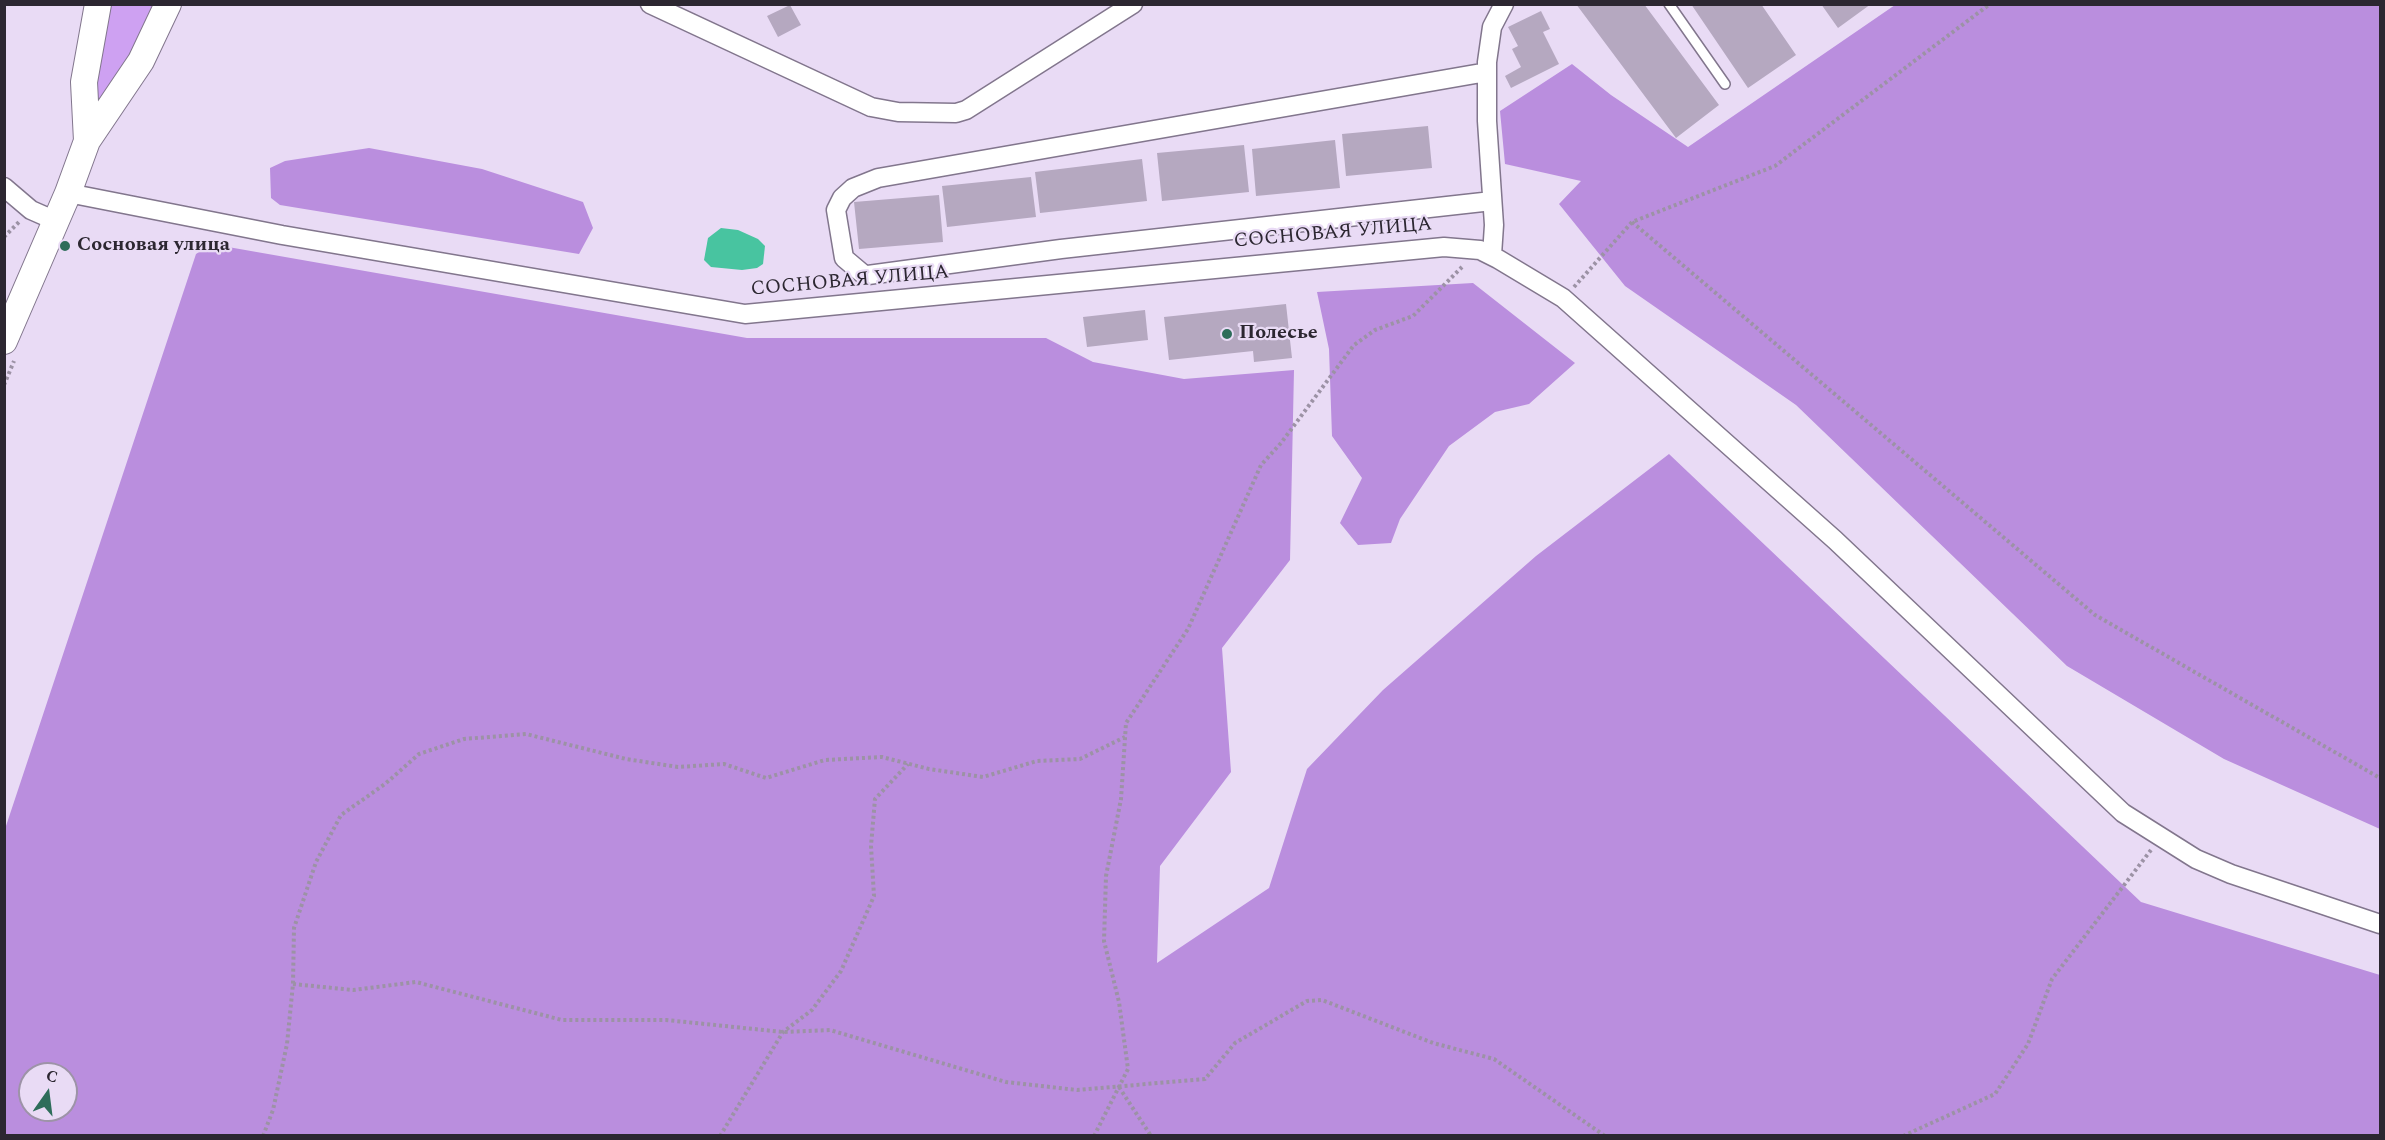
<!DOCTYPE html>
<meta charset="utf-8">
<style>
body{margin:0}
#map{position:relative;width:2385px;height:1140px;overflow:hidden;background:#e9dbf5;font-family:Spectral,serif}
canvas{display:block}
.frame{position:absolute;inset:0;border:6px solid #2c2731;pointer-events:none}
.north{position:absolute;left:18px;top:1062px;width:60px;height:60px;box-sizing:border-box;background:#e9dbf5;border:2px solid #9d93a7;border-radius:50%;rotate:14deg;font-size:16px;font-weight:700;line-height:24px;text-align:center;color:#2c2731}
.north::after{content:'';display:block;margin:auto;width:21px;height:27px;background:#2e6d5a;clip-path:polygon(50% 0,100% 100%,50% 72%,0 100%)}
</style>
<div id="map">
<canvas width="2385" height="1140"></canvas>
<div class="frame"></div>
<div class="north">С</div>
</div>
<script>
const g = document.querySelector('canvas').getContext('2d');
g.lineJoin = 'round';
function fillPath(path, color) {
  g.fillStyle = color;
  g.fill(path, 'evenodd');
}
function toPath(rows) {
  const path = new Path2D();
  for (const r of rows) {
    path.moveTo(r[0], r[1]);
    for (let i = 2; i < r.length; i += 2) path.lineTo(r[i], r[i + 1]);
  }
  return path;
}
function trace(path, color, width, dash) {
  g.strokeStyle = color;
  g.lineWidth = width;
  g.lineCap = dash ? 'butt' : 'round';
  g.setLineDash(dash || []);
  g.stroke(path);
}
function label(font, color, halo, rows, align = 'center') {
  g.font = font + ' Spectral,serif';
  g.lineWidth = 4.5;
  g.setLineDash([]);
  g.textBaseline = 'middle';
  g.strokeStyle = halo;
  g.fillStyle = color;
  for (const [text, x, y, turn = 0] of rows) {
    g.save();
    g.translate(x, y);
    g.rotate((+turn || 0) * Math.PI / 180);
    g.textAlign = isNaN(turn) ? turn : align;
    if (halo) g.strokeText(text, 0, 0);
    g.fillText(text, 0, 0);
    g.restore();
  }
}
fillPath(toPath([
 [101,5,164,5,114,96,89,107]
]), '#cea1f2');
fillPath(toPath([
 [1895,5,2380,5,2380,829,2224,759,2067,666,1796,405,1625,286,1559,204,1581,181,1505,164,1500,111,1572,64,1611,95,1688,147],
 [369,148,482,169,583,202,593,228,579,254,280,205,271,198,270,168,285,161],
 [211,244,747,338,1046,338,1093,362,1184,379,1294,370,1290,560,1222,648,1231,772,1160,866,1157,963,1269,888,1307,769,1383,690,1536,556,1669,454,2141,902,2380,975,2380,1135,5,1135,5,829,196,254],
 [30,1074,66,1074,66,1110,30,1110],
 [1473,283,1575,363,1529,404,1495,412,1449,446,1400,519,1391,543,1358,545,1340,523,1362,478,1332,436,1329,349,1317,292]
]), '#ba8ede');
fillPath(toPath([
 [721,228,738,230,758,239,765,246,763,264,757,268,742,270,711,267,704,260,708,238]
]), '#48c4a0');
fillPath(toPath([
 [1576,4,1644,4,1719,105,1676,138],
 [1691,4,1761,4,1796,55,1748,88],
 [1821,4,1871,4,1838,28],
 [790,5,801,25,778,37,767,16],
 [1541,11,1550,29,1543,32,1559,64,1511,88,1505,76,1521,67,1512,49,1518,46,1508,27],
 [1428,126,1432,168,1346,176,1342,134],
 [1335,140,1340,188,1256,196,1252,149],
 [1244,145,1249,192,1162,201,1157,153],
 [1142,159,1147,201,1040,213,1035,172],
 [1031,177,1036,217,947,227,942,186],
 [939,195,943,242,859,249,854,202],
 [1286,304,1292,358,1254,362,1253,351,1169,360,1164,317],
 [1145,310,1148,340,1087,347,1083,317]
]), '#b5a8c0');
const lane = toPath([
 [1669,4,1725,84]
]);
const street = toPath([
 [650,4,871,107,898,112,956,113,966,110,1133,4],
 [1487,72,878,178,853,188,842,198,836,210,844,258,863,274,868,275,1061,249,1492,201],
 [4,187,31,210,56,221],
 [68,193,282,235,745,314,1444,247,1480,250,1498,259,1563,298,1835,540,2123,813,2196,859,2231,874,2380,924],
 [1492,255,1494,225,1487,121,1487,62,1492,27,1504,4]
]);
const secondary = toPath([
 [87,141,84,82,98,4],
 [4,341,68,193,87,141,141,61,168,4]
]);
trace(lane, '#82768d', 12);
trace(street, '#82768d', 21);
trace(secondary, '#82768d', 28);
trace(toPath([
 [1632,222,2095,615,2380,778],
 [4,237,20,221],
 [1574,287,1632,222,1775,166,1990,4],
 [4,385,14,361],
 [293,984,353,990,416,982,562,1020,666,1020,783,1032,830,1030,1006,1082,1077,1090,1205,1079,1235,1043,1307,1001,1322,1000,1433,1043,1494,1059,1605,1136],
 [1119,1087,1151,1136],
 [263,1136,273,1110,287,1044,293,984,294,928,316,862,341,815,385,784,419,754,464,739,526,734,626,759,678,767,724,764,766,778,825,760,882,757,929,769,983,777,1037,761,1080,759,1125,737],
 [720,1136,783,1032,812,1010,841,971,874,896,871,846,875,799,908,764],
 [1094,1136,1128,1069,1119,1002,1104,941,1106,876,1121,799,1126,723,1188,629,1261,465,1281,443,1354,345,1375,330,1413,316,1462,267],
 [1903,1136,1995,1094,2028,1044,2052,979,2151,850]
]), '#9c92a5', 4, [3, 3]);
trace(lane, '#fff', 9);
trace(street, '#fff', 18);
trace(secondary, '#fff', 26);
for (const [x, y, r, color] of [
 [65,246,6,"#2e6d5a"],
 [1227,334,6,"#2e6d5a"]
]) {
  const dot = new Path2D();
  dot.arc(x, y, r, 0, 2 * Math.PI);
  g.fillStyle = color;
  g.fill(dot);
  trace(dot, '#e9dbf5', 2);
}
label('20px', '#2c2731', '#e9dbf5', [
 ["СОСНОВАЯ УЛИЦА",1333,234,-5],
 ["СОСНОВАЯ УЛИЦА",850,282,-5]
]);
label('bold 20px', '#2c2731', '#e9dbf5', [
 ["Сосновая улица",77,246],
 ["Полесье",1239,334]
], 'left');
</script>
